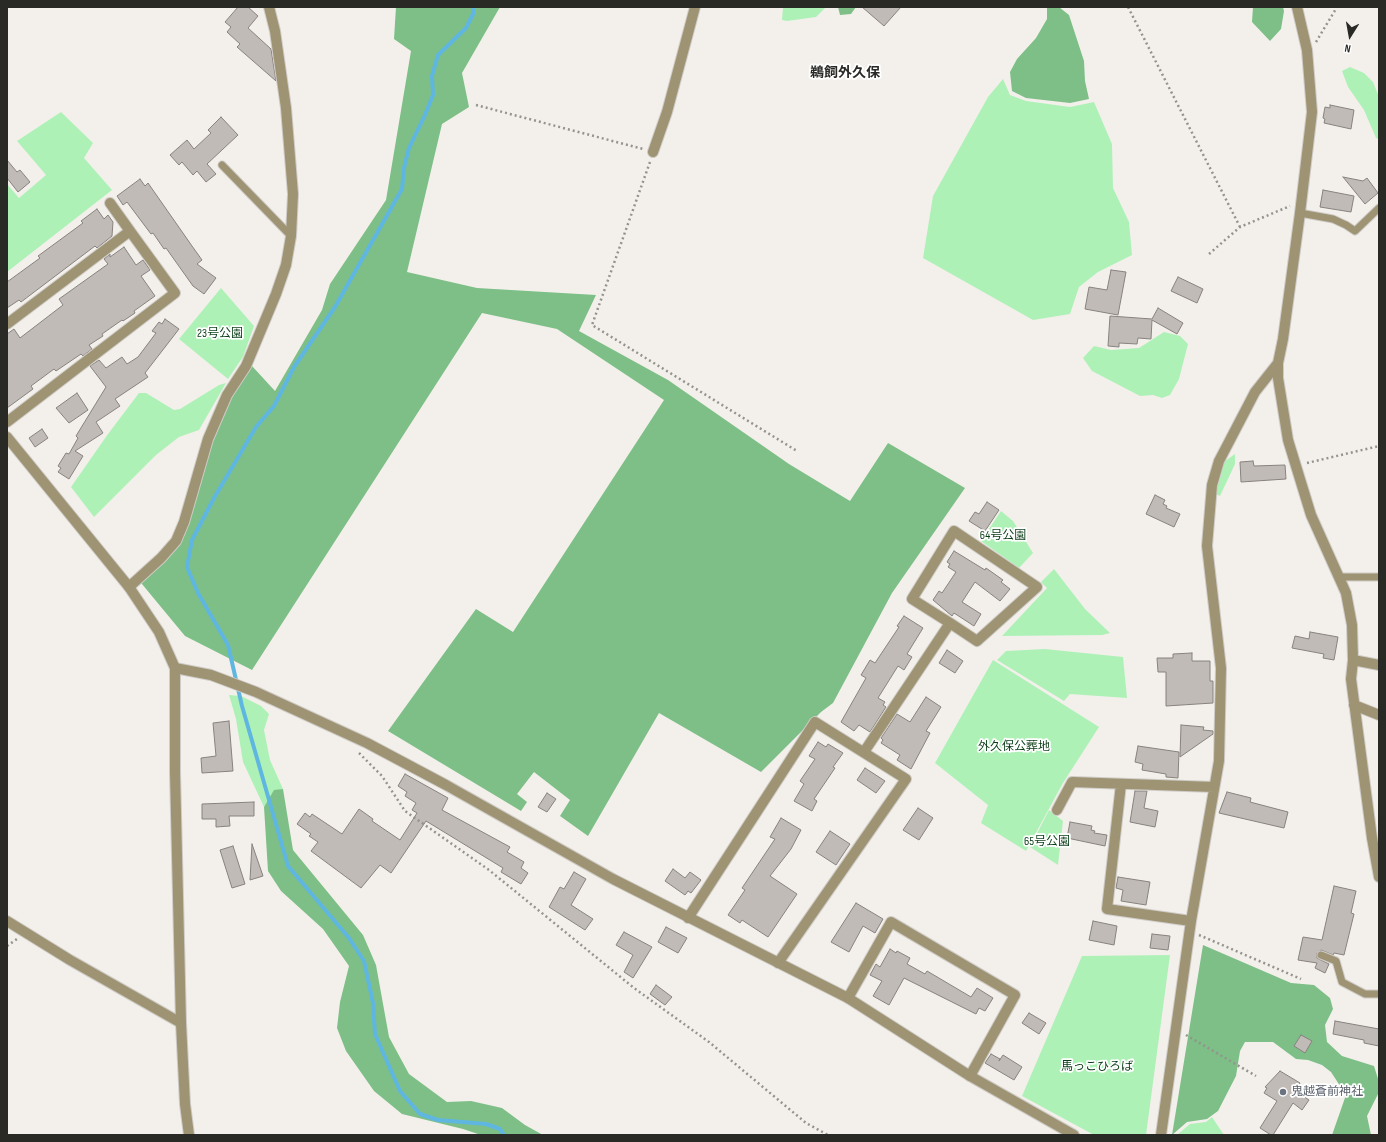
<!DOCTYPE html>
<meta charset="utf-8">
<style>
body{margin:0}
#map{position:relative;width:1386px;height:1142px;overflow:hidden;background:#f3f0eb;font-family:"Sofia Sans Condensed",sans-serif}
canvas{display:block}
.frame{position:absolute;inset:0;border:8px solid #292926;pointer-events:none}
.north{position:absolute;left:1330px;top:16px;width:40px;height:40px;-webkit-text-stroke:3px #fff;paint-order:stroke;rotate:191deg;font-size:11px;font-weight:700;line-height:16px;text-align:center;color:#292926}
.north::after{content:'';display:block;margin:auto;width:14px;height:18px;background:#292926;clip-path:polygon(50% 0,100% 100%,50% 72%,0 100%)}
</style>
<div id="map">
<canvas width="1386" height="1142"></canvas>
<div class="frame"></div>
<div class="north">N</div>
</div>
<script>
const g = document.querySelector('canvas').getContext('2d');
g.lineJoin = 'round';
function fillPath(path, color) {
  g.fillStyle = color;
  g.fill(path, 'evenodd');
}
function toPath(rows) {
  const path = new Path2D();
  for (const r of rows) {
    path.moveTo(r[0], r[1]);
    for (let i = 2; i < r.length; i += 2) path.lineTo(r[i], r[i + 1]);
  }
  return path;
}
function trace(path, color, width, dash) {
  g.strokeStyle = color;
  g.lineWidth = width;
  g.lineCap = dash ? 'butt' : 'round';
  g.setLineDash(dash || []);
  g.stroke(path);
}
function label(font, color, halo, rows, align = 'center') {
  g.font = font + ' "Sofia Sans Condensed","Noto Sans JP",sans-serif';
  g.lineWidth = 3.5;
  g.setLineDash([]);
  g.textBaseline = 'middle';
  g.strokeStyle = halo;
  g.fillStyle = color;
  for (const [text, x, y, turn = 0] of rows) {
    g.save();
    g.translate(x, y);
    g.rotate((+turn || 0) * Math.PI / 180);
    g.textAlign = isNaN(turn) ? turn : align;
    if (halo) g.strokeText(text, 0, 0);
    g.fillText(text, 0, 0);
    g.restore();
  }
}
fillPath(toPath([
 [783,7,826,7,816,17,787,21,782,20],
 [1350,67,1364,73,1373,82,1379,97,1379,139,1376,138,1364,110,1348,87,1342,71],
 [1003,79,1010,95,1026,101,1070,107,1094,102,1112,144,1113,188,1129,222,1132,255,1098,272,1079,287,1070,314,1033,320,923,258,933,196,988,97],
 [61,112,93,143,84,158,112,190,7,272,7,184,19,198,46,175,17,141],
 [221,288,254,326,243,357,228,379,179,339],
 [1164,332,1180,336,1188,344,1179,379,1170,395,1162,398,1153,395,1140,396,1092,371,1083,358,1094,346,1111,350,1139,348],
 [226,383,199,430,179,437,156,455,94,517,71,487,108,434,139,393,146,393,174,410,180,409,219,385],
 [1235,454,1235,464,1220,496,1214,493,1216,481,1225,461],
 [1001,511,1013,521,1033,553,1019,568,981,541],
 [1054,569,1085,609,1110,633,1102,635,1002,636,1047,588,1041,582],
 [1045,649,1123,657,1127,698,1070,694,1064,701,997,660,1006,651],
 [993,660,1099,727,1063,783,1026,851,981,823,988,805,935,763],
 [229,695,241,696,261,706,269,714,264,730,270,760,283,789,274,791,264,807,243,762,236,719],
 [1049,810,1063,821,1058,865,1030,847],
 [1170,955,1146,1135,1094,1135,1022,1096,1082,956],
 [1212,1117,1224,1135,1177,1135,1190,1124,1206,1122]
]), '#aef1b7');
fillPath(toPath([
 [396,7,500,7,462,73,469,107,442,124,407,272,477,288,596,295,579,331,668,380,789,464,850,501,888,443,965,488,892,593,833,703,821,712,761,772,659,713,588,836,560,816,570,800,534,772,517,794,527,802,521,811,388,731,476,609,513,632,664,400,557,329,482,313,252,670,185,636,137,578,179,531,214,422,252,366,275,391,322,310,330,284,386,200,411,51,394,39],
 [838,7,856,7,851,14,840,15],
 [1047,7,1059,7,1069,15,1084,61,1085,81,1089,99,1070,103,1026,98,1012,91,1010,72,1017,59,1036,38,1047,19],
 [1253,7,1283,7,1284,11,1281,29,1270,41,1252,22],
 [283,789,293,850,363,935,376,965,389,1037,409,1074,447,1102,471,1101,502,1108,525,1125,543,1135,481,1135,463,1129,402,1114,374,1091,346,1051,337,1028,340,1002,349,966,323,929,281,891,268,871,264,807,274,790],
 [1203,945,1291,983,1314,985,1330,998,1333,1009,1325,1025,1327,1042,1342,1056,1374,1066,1379,1082,1379,1092,1367,1116,1371,1135,1332,1135,1346,1095,1331,1072,1322,1065,1308,1060,1296,1059,1273,1042,1245,1042,1240,1051,1236,1076,1218,1111,1207,1119,1187,1122,1172,1135]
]), '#7dbf87');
trace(toPath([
 [473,7,473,14,466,28,438,55,432,76,433,95,425,115,409,148,404,168,402,189,335,307,294,367,274,406,256,427,214,498,192,540,187,567,198,593,228,645,242,706,288,866,349,938,364,961,373,1003,375,1034,400,1091,420,1114,438,1120,486,1124,500,1129,504,1135]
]), '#5fb7e1', 4);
const building = toPath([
 [238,7,248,7,258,16,248,28,271,49,276,81,237,47,240,44,227,32,231,27,225,22,238,7],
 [862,7,901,7,884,26,862,7],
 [1330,105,1354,110,1351,129,1324,123,1325,119,1323,118,1325,107,1330,108,1330,105],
 [221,117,238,135,207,164,216,174,206,182,197,171,193,175,182,162,179,165,170,155,187,140,194,149,211,133,208,130,221,117],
 [7,160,17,172,20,170,30,182,18,192,7,178,7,160],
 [1343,177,1363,181,1367,178,1378,193,1365,204,1343,177],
 [140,179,145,186,148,183,192,246,202,260,197,264,216,278,204,294,193,286,166,248,164,249,153,233,151,234,127,202,123,205,117,196,140,179],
 [1323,190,1354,196,1351,212,1320,207,1323,190],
 [97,209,104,219,108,215,113,222,112,236,97,248,95,246,21,302,19,300,7,308,7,282,40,258,38,256,83,223,81,221,97,209],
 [124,247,136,265,143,260,150,270,141,276,155,296,134,311,135,313,123,321,122,320,102,334,103,336,89,345,92,349,83,356,81,354,56,371,54,369,31,386,33,389,7,408,7,334,14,329,20,338,63,305,59,299,108,264,104,259,110,254,110,257,124,247],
 [1111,270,1126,272,1118,315,1085,309,1089,287,1107,290,1111,270],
 [1178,277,1203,289,1197,303,1171,291,1178,277],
 [1158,308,1183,323,1177,334,1152,320,1151,339,1138,338,1137,344,1119,343,1119,347,1108,346,1110,316,1152,319,1158,308],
 [165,319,179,329,145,373,148,377,115,399,120,406,96,422,103,433,75,451,83,456,69,479,58,472,61,468,58,466,66,453,69,454,78,438,76,436,106,387,90,366,99,360,106,368,122,357,127,364,138,357,156,333,152,331,159,322,162,324,165,319],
 [77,393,88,410,69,423,56,408,77,393],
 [42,429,48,438,35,447,29,438,42,429],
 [1253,461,1254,466,1285,465,1286,479,1241,482,1240,462,1253,461],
 [1155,495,1165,500,1163,504,1167,506,1166,508,1180,514,1174,527,1146,514,1155,495],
 [987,502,999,510,985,531,969,521,975,512,979,514,987,502],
 [954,551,985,570,986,568,1003,580,1001,582,1010,589,1000,601,975,582,962,602,981,614,974,626,954,613,952,616,933,600,939,591,942,593,956,572,948,567,950,564,947,562,954,551],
 [904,616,923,628,907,654,912,657,904,670,898,666,878,698,885,702,883,705,886,707,870,732,859,725,854,731,841,722,866,678,861,675,870,660,875,663,899,627,897,626,904,616],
 [1310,632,1338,637,1334,660,1323,658,1324,654,1292,648,1295,636,1309,639,1310,632],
 [947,650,963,661,955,673,939,663,947,650],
 [1192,653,1192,661,1210,661,1210,681,1213,681,1213,703,1166,706,1166,672,1158,672,1157,658,1173,658,1173,654,1192,653],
 [926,697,941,707,926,731,930,733,911,769,897,760,900,755,881,743,883,740,881,738,897,714,910,722,926,697],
 [229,721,233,771,202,773,201,758,216,756,213,723,229,721],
 [1181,725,1204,727,1203,730,1213,731,1213,734,1180,757,1181,725],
 [818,742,826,747,828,744,843,753,833,767,835,768,814,799,817,801,812,811,794,801,804,784,800,781,815,759,809,756,818,742],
 [1138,746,1179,752,1178,778,1166,777,1166,774,1142,770,1143,764,1135,762,1138,746],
 [865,768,885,781,876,793,857,780,865,768],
 [405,774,448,798,442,810,510,847,507,852,524,862,521,868,528,873,521,884,501,872,503,868,426,821,391,873,380,865,361,888,311,851,318,842,309,836,311,834,297,824,305,813,310,817,312,814,342,834,359,809,373,819,372,821,400,840,417,813,412,810,416,803,405,796,407,792,398,786,405,774],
 [1135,791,1147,791,1144,808,1158,811,1155,827,1130,822,1135,791],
 [1227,792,1251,798,1250,802,1288,812,1284,828,1219,813,1227,792],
 [547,793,556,799,547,812,538,807,547,793],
 [254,802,254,816,229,816,230,826,216,827,216,819,202,819,202,804,254,802],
 [918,808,933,818,919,840,903,830,918,808],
 [781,818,801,830,791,849,770,876,797,894,768,937,742,920,740,923,728,915,745,890,742,888,775,839,770,837,781,818],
 [1070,822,1092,826,1091,830,1095,831,1094,833,1107,835,1105,846,1067,838,1070,822],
 [830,831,850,844,836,865,816,852,830,831],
 [252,844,263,876,250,880,252,844],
 [233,846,245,884,232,888,220,850,233,846],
 [673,869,685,878,690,872,701,880,691,893,688,891,685,895,665,881,673,869],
 [574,872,586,879,571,905,593,919,585,930,549,907,560,887,564,889,574,872],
 [1118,877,1150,882,1146,905,1121,901,1123,890,1116,888,1118,877],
 [1334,886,1356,891,1351,913,1354,914,1344,955,1334,953,1333,955,1321,950,1317,953,1317,958,1329,964,1325,973,1315,968,1317,963,1298,960,1303,937,1322,940,1334,886],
 [856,903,883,919,875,933,863,926,849,952,831,942,856,903],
 [1093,921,1117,926,1114,945,1089,940,1093,921],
 [666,927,687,938,678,953,658,942,666,927],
 [624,932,652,947,633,978,624,972,633,955,616,945,624,932],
 [1152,934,1170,936,1168,950,1150,948,1152,934],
 [890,949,896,953,897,951,910,958,907,964,925,974,927,971,971,997,977,988,993,998,985,1011,979,1008,976,1014,904,978,889,1005,873,996,882,981,870,975,876,964,880,967,890,949],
 [656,985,672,997,665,1005,650,994,656,985],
 [1029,1013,1046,1023,1039,1034,1022,1023,1029,1013],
 [1335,1021,1379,1029,1379,1046,1364,1043,1364,1040,1333,1034,1335,1021],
 [1301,1035,1312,1041,1305,1053,1294,1046,1301,1035],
 [991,1054,1000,1059,999,1061,1003,1055,1022,1067,1014,1080,985,1063,991,1054],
 [1280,1071,1300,1083,1298,1087,1302,1090,1300,1094,1309,1100,1302,1110,1293,1103,1273,1135,1271,1135,1260,1128,1277,1101,1264,1093,1267,1088,1265,1087,1280,1071]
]);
fillPath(building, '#c1bbb8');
trace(building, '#87827f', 1);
const service = toPath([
 [222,165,291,236],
 [1300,213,1333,219,1346,225,1355,231,1379,208],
 [1340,577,1379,577],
 [1321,955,1336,961,1342,982,1365,994,1379,994]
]);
const minor = toPath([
 [1297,7,1307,50,1312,112,1300,213,1283,339,1278,363,1278,378,1288,440,1311,515,1346,593,1352,625,1353,660,1351,679,1372,838,1379,877],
 [653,152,667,112,695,7],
 [110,203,130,231],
 [7,324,130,231,175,293,7,422],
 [129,587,161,558,176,541,184,522,208,439,227,395,246,366,276,294,286,265,291,236,293,194,286,108,275,31,269,7],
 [1353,660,1379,665],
 [1354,705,1379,715],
 [864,752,950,623,977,641,1037,587,954,531,912,599,950,623],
 [1121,784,1107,909,1191,921],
 [1057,810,1072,782,1214,787],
 [688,918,815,722,906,779,778,963],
 [7,921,70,960,181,1023],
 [848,998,891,922,1015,995,970,1076],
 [1161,1135,1191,921,1219,761,1221,668,1207,546,1212,485,1219,461,1230,440,1255,392,1278,363]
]);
const tertiary = toPath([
 [7,437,129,587,159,632,175,668,175,772,181,1023,185,1104,189,1135],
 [175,668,211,675,256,692,367,743,446,785,613,879,848,998,970,1076,1074,1135]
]);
trace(service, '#cfccc8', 9);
trace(minor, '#cfccc8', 12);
trace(tertiary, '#cfccc8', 12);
trace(toPath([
 [1128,7,1240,227],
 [1316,42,1337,7],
 [476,105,643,149],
 [650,162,592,325,797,451],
 [1209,254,1240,227,1290,206],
 [1307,463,1379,446],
 [359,753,382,776,405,811,489,870,634,988,709,1042,806,1123,828,1135],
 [1199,935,1301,979],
 [7,946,17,939],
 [1186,1035,1256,1076]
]), '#94938e', 2.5, [2, 3]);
trace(service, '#9e9373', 7);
trace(minor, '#9e9373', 10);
trace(tertiary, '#9e9373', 10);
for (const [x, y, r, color] of [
 [1283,1092,4,"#6b7280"]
]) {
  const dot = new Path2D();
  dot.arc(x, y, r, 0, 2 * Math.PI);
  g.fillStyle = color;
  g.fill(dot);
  trace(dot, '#fff', 1.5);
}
label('12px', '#0a3c17', '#fff', [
 ["23号公園",220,334],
 ["64号公園",1003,536],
 ["外久保公葬地",1014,747],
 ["65号公園",1047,842],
 ["馬っこひろば",1097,1067]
]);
label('12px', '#5b616d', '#fff', [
 ["鬼越蒼前神社",1291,1092]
], 'left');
label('bold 14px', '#292926', '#fff', [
 ["鵜飼外久保",845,73]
]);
</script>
